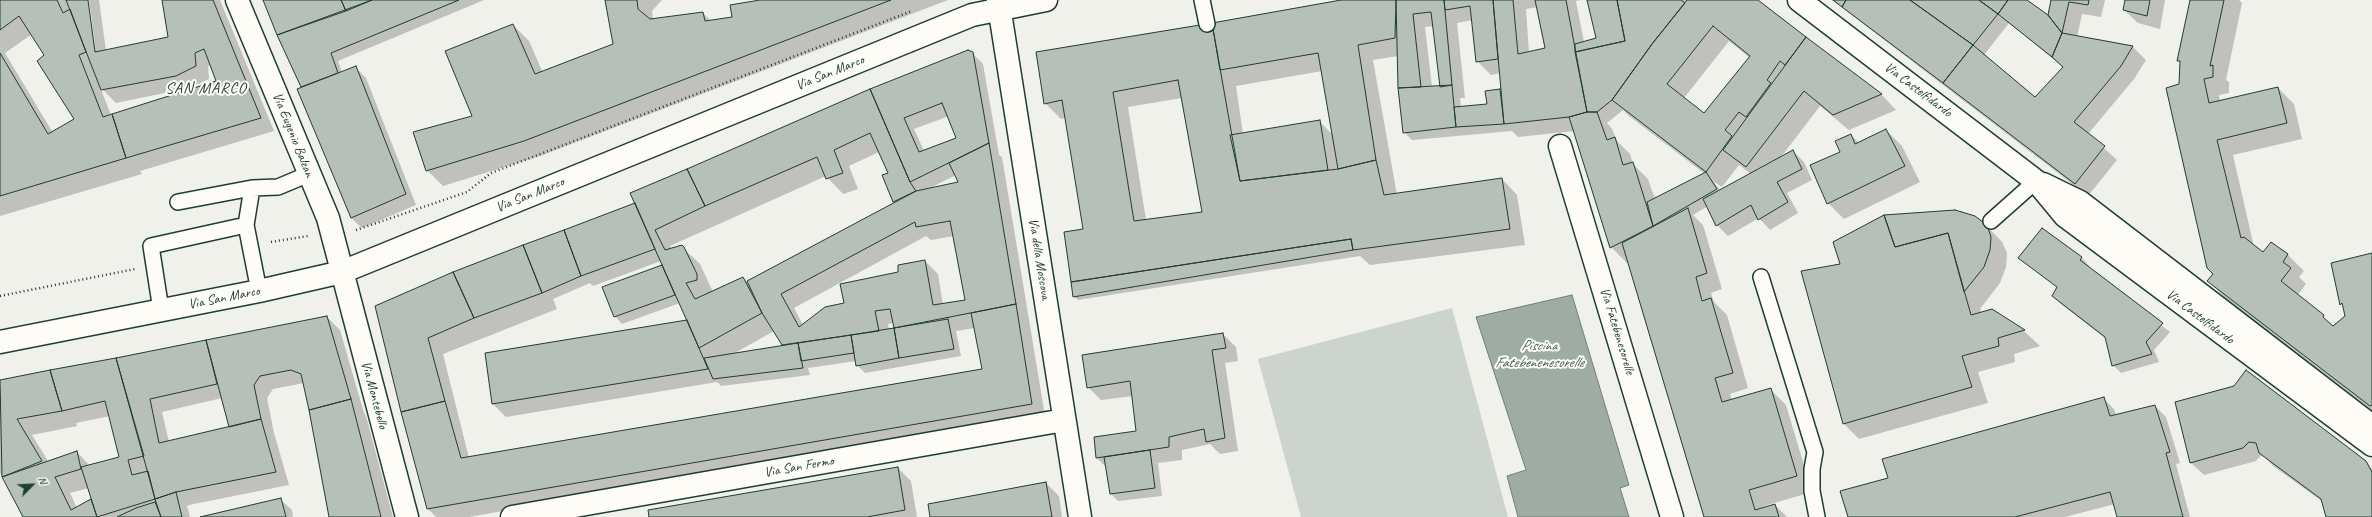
<!DOCTYPE html>
<style>
body{margin:0}
#map{position:relative;width:2372px;height:517px;overflow:hidden;background:#f0f1eb;font-family:Caveat,sans-serif}
canvas{display:block}
.north{position:absolute;left:12px;top:465px;width:40px;height:40px;-webkit-text-stroke:3px #fdfcf7;paint-order:stroke;rotate:66deg;font-size:11px;font-weight:700;line-height:16px;text-align:center;color:#1f3d34}
.north::after{content:'';display:block;margin:auto;width:14px;height:18px;background:#1f3d34;clip-path:polygon(50% 0,100% 100%,50% 72%,0 100%)}
</style>
<div id="map">
<canvas width="2372" height="517"></canvas>
<div class="north">N</div>
</div>
<script>
const g = document.querySelector('canvas').getContext('2d');
g.lineJoin = 'round';
function fillPath(path, color) {
  g.fillStyle = color;
  g.fill(path, 'evenodd');
}
function toPath(rows) {
  const path = new Path2D();
  for (const r of rows) {
    path.moveTo(r[0], r[1]);
    for (let i = 2; i < r.length; i += 2) path.lineTo(r[i], r[i + 1]);
  }
  return path;
}
function trace(path, color, width, dash) {
  g.strokeStyle = color;
  g.lineWidth = width;
  g.lineCap = dash ? 'butt' : 'round';
  g.setLineDash(dash || []);
  g.stroke(path);
}
function label(font, color, halo, rows, align = 'center') {
  g.font = font + ' Caveat,sans-serif';
  g.lineWidth = 4;
  g.setLineDash([]);
  g.textBaseline = 'middle';
  g.strokeStyle = halo;
  g.fillStyle = color;
  for (const [text, x, y, turn = 0] of rows) {
    g.save();
    g.translate(x, y);
    g.rotate((+turn || 0) * Math.PI / 180);
    g.textAlign = isNaN(turn) ? turn : align;
    if (halo) g.strokeText(text, 0, 0);
    g.fillText(text, 0, 0);
    g.restore();
  }
}
fillPath(toPath([
 [1452,308,1508,517,1301,517,1258,359]
]), '#cdd3cd');
const water = toPath([
 [1572,295,1629,485,1620,488,1629,517,1518,517,1507,476,1526,470,1476,317,1572,295]
]);
fillPath(water, '#9faca4');
trace(water, '#6c8077', 1);
fillPath(toPath([
 [0,0,87,0,96,52,89,0,99,0,106,51,169,37,163,0,220,0,274,131,140,171,142,174,0,216],
 [70,5,72,14,68,7],
 [32,34,46,55,75,119,53,133,5,53],
 [211,65,218,82,111,115,100,87,116,103,189,88,209,79,208,66],
 [264,0,484,0,338,61,342,72,355,67,366,78,416,205,362,228,351,218,303,88],
 [606,0,662,0,652,11,653,20,703,13,711,21,733,18,766,0,948,0,540,156,443,186,427,170,473,116,513,25,529,41,543,73,614,45],
 [1346,0,1581,0,1576,1,1584,42,1598,39,1588,0,1756,0,1881,94,1896,110,1849,130,1820,106,1781,157,1793,151,1804,162,1812,180,1787,193,1798,213,1770,230,1759,218,1728,236,1717,225,1708,206,1693,215,1703,225,1722,289,1711,293,1714,302,1727,315,1748,388,1730,394,1732,400,1770,389,1786,405,1812,492,1764,506,1765,509,1775,505,1787,517,1704,517,1629,262,1627,263,1611,247,1574,131,1518,137,1512,131,1412,140,1404,132,1398,56,1373,60,1397,195,1502,179,1517,195,1525,245,1370,265,1360,256,1078,300,1074,296,1084,230,1066,118,1061,119,1045,103],
 [1538,7,1546,49,1529,53,1526,9],
 [1473,20,1477,61,1491,75,1500,73,1502,93,1499,90,1488,105,1461,107,1460,98,1465,98,1457,23],
 [1434,26,1441,86,1432,87,1425,27],
 [1729,41,1750,58,1704,115,1684,98],
 [1322,71,1333,135,1319,121,1243,134,1236,86],
 [1182,98,1203,212,1146,220,1128,107],
 [1623,110,1629,116,1705,174,1655,199,1648,179,1633,164,1630,154,1617,141,1612,129,1607,123],
 [1739,165,1751,174,1720,190,1713,181,1722,187],
 [1832,0,2025,0,2049,17,2052,0,2105,0,2101,17,2082,14,2077,37,2133,47,2146,60,2134,79,2088,134,2117,160,2088,196],
 [2009,23,2064,68,2035,99,1984,55],
 [2126,0,2165,0,2160,29,2138,23,2124,10],
 [2191,0,2239,0,2242,3,2226,80,2229,82,2229,93,2219,95,2220,101,2278,88,2294,104,2302,139,2233,155,2254,247,2263,253,2271,243,2288,255,2304,271,2299,277,2306,284,2297,296,2333,326,2346,316,2344,308,2341,304,2372,254,2372,410,2224,297,2209,281,2215,274,2180,85,2181,63,2178,60],
 [972,53,983,64,999,155,1002,157,1045,416,469,517,436,517,428,509,376,307,636,203],
 [949,116,958,138,924,151,914,129],
 [879,152,889,173,896,203,747,282,743,278,713,292,700,264,681,246,672,249,670,246,826,176,843,194,858,189,849,166],
 [956,175,959,182,930,189,930,188],
 [926,236,931,240,954,236,966,301,943,305,938,274,925,261,803,325,794,308],
 [661,261,665,270,662,266,615,316,622,324,680,303,688,321,487,354,493,404,506,417,717,382,721,386,810,375,808,368,856,361,857,365,865,373,961,356,956,331,975,328,983,369,469,458,443,354,557,309,553,299,590,283,593,286],
 [894,323,895,328,889,329,888,324],
 [774,331,784,346,733,354],
 [1886,130,1902,146,1920,182,1844,219,1828,203,1842,152,1851,135,1859,143],
 [1986,225,2002,242,2007,253,2006,267,2000,283,1980,309,1981,313,1992,310,2024,331,2040,346,2014,354,2015,362,1978,372,1988,403,1859,439,1843,423,1841,265],
 [2042,229,2082,258,2089,266,2088,268,2170,332,2154,350,2159,362,2121,373,2113,365,2106,339,2061,304,2053,296,2058,288,2020,258],
 [327,317,340,330,364,413,366,416,393,517,330,517,304,383,273,389,267,398,274,433,289,485,189,505,187,506,190,517,25,517,0,473,0,381],
 [222,398,230,428,169,442,162,412],
 [110,416,120,458,90,466,77,452,48,461,32,435,77,426,76,423],
 [89,488,94,503,91,500,77,508,70,493],
 [1223,334,1236,347,1238,361,1225,363,1238,451,1220,454,1210,444,1182,450,1182,460,1158,463,1162,496,1118,501,1111,494,1107,468,1097,458,1137,432,1133,396,1101,400,1088,387],
 [2103,398,2114,409,2116,415,2155,406,2166,417,2180,463,2176,464,2190,517,2118,517,2115,504,2065,517,1849,517,1889,478],
 [2176,403,2365,462,2372,469,2372,517,2327,517,2323,502,2273,466,2262,454,2256,461,2204,475,2190,462],
 [898,468,911,481,917,517,650,517],
 [1046,483,1059,496,1062,517,931,517],
 [281,500,292,510,293,517,204,517]
]), '#0003');
const building = toPath([
 [0,0,57,0,63,13,70,9,86,52,79,55,103,117,112,114,126,158,0,196,0,53,48,134,74,119,37,61,44,55,19,16,0,30,0,0],
 [66,0,88,0,95,52,168,37,162,0,213,0,261,118,126,158,112,114,216,81,204,49,195,53,196,66,176,76,101,90,66,0],
 [263,0,341,0,346,11,277,35,263,0],
 [341,0,372,0,346,11,341,0],
 [372,0,459,0,331,53,338,73,301,87,277,35,372,0],
 [605,0,637,0,638,9,650,19,703,12,705,21,732,17,730,5,760,0,891,0,524,141,426,171,413,132,472,116,445,51,513,24,535,74,613,44,605,0],
 [1341,0,1396,0,1395,38,1358,45,1376,160,1338,169,1318,53,1220,70,1212,23,1341,0],
 [1396,0,1444,0,1452,85,1440,87,1431,12,1413,14,1421,87,1398,88,1396,0],
 [1444,0,1493,0,1498,59,1476,62,1470,6,1445,10,1444,0],
 [1493,0,1513,0,1518,54,1545,48,1535,0,1566,0,1587,112,1569,117,1504,124,1493,0],
 [1587,0,1617,0,1625,41,1575,52,1575,44,1596,38,1587,0],
 [1617,0,1681,0,1685,3,1652,44,1612,100,1597,112,1587,112,1575,52,1625,41,1617,0],
 [1687,0,1758,0,1806,37,1785,65,1780,61,1767,80,1771,83,1746,117,1739,112,1725,130,1732,136,1706,172,1612,100,1652,44,1687,0],
 [1713,26,1750,56,1704,113,1667,84,1713,26],
 [1833,0,1846,0,1842,7,1833,0],
 [1846,0,1910,0,1973,45,1943,83,1842,7,1846,0],
 [1910,0,1979,0,1998,14,1973,45,1910,0],
 [1979,0,2008,0,1998,14,1979,0],
 [2008,0,2027,0,2048,15,2062,33,2052,57,1998,14,2008,0],
 [2051,0,2089,0,2088,5,2069,2,2062,33,2048,15,2051,0],
 [2125,0,2150,0,2147,16,2123,10,2125,0],
 [2190,0,2224,0,2210,66,2213,65,2213,77,2204,79,2209,103,2278,87,2287,123,2217,140,2241,238,2244,237,2263,252,2271,242,2288,254,2283,262,2291,268,2281,281,2324,315,2323,317,2333,326,2345,316,2342,303,2340,305,2331,263,2372,253,2372,405,2370,406,2207,281,2213,274,2207,268,2166,88,2179,84,2180,61,2177,61,2190,0],
 [1212,23,1240,181,1338,169,1376,160,1384,195,1502,178,1510,229,1353,250,1351,239,1071,282,1064,232,1083,229,1062,100,1044,104,1036,52,1212,23],
 [1178,80,1202,212,1134,221,1113,92,1178,80],
 [2062,33,2133,46,2121,66,2074,122,2105,146,2075,184,1943,83,1973,45,2035,97,2063,67,2052,57,2062,33],
 [1806,37,1882,94,1833,115,1804,91,1746,167,1723,150,1806,37],
 [968,50,973,52,989,143,910,182,870,89,968,50],
 [942,103,956,138,919,152,904,118,942,103],
 [356,66,406,194,351,218,297,89,356,66],
 [1452,85,1456,127,1403,133,1398,88,1452,85],
 [870,89,910,182,916,191,893,202,882,175,888,173,870,133,834,150,843,173,826,179,817,157,705,206,687,169,870,89],
 [1500,89,1504,124,1456,127,1454,107,1487,104,1485,91,1500,89],
 [1587,112,1597,112,1607,140,1615,137,1623,165,1633,162,1653,226,1610,248,1569,117,1587,112],
 [1320,120,1328,170,1240,181,1230,135,1320,120],
 [1886,129,1905,166,1827,204,1810,165,1840,152,1835,141,1851,134,1855,144,1886,129],
 [989,143,1016,304,894,328,890,309,875,311,879,331,782,345,762,313,747,281,916,191,958,182,949,163,989,143],
 [950,221,965,300,933,305,925,260,898,265,898,272,840,284,844,303,825,307,799,327,781,294,915,222,916,227,950,221],
 [1793,150,1802,169,1777,182,1788,202,1758,220,1751,205,1716,226,1703,199,1793,150],
 [687,169,705,206,655,230,665,250,682,245,684,247,697,274,697,280,686,283,695,299,743,277,762,313,699,348,630,193,687,169],
 [1706,172,1717,189,1653,226,1647,202,1706,172],
 [635,203,655,249,581,276,564,230,635,203],
 [1688,208,1707,273,1696,277,1702,301,1711,298,1733,373,1715,378,1722,402,1771,388,1797,476,1749,490,1755,510,1775,504,1779,517,1704,517,1622,243,1688,208],
 [1955,210,1975,216,1987,225,1991,237,1990,250,1984,267,1964,292,1948,233,1895,247,1884,215,1955,210],
 [1884,215,1895,247,1948,233,1971,315,1992,309,2025,330,1998,338,1999,346,1962,356,1972,387,1843,424,1801,271,1840,264,1833,242,1884,215],
 [2042,228,2082,257,2080,260,2163,323,2146,342,2152,354,2112,366,2105,337,2052,296,2057,287,2018,258,2042,228],
 [564,230,581,276,542,293,523,245,564,230],
 [1351,239,1353,250,1073,297,1071,282,1351,239],
 [523,245,542,293,474,318,453,272,523,245],
 [662,265,675,295,614,317,602,287,662,265],
 [453,272,474,318,428,338,445,401,401,412,375,306,453,272],
 [1016,304,1032,404,427,509,401,412,445,401,461,458,982,369,971,313,1016,304],
 [327,316,351,399,309,410,301,374,291,370,260,376,254,385,261,419,229,427,206,340,327,316],
 [948,319,954,349,899,358,894,328,948,319],
 [687,320,708,369,492,404,485,353,687,320],
 [894,328,899,358,856,366,851,335,894,328],
 [1223,333,1226,348,1212,350,1225,438,1206,442,1204,429,1169,437,1169,447,1096,458,1094,437,1136,431,1130,381,1087,388,1082,355,1223,333],
 [851,335,854,353,801,361,798,343,851,335],
 [206,340,217,384,150,399,159,443,261,419,276,472,176,492,155,499,116,358,206,340],
 [798,343,803,368,713,379,704,358,798,343],
 [116,358,144,456,128,460,132,475,148,471,155,499,97,517,81,467,119,457,105,401,62,411,50,370,116,358],
 [50,370,62,411,17,419,42,461,2,477,0,380,50,370],
 [2246,370,2366,461,2372,472,2372,517,2326,517,2321,499,2259,453,2256,443,2249,442,2243,448,2190,463,2175,402,2234,386,2246,370],
 [2104,397,2110,416,2155,405,2170,452,2166,453,2183,517,2117,517,2110,492,2015,517,1848,517,1840,491,1888,478,1882,459,2104,397],
 [351,399,371,477,381,517,329,517,309,410,351,399],
 [1150,450,1155,488,1110,494,1104,457,1150,450],
 [77,451,81,469,55,477,71,510,91,499,97,517,23,517,2,477,77,451],
 [898,467,905,510,867,517,649,517,648,510,898,467],
 [1046,482,1052,517,930,517,928,504,1046,482],
 [176,492,182,517,161,517,155,499,176,492],
 [281,498,286,517,200,517,281,498],
 [155,502,161,517,117,517,136,508,155,502]
]);
fillPath(building, '#b6bfb8');
trace(building, '#1f3d34', 1);
const lane = toPath([
 [1202,0,1207,24],
 [178,202,252,188,278,187,309,174],
 [1991,221,2036,181],
 [246,225,259,291],
 [1761,277,1815,452,1812,469,1812,491,1817,517],
 [161,310,151,246,246,225,252,188]
]);
const street = toPath([
 [237,0,328,218,407,517],
 [998,0,1080,517],
 [1799,0,2036,181,2065,216,2372,445],
 [1560,146,1672,517],
 [2043,184,2080,202,2372,426],
 [0,342,259,291,342,272,972,15,1046,0],
 [512,517,1064,420]
]);
trace(lane, '#1f3d34', 18);
trace(street, '#1f3d34', 25);
trace(toPath([
 [356,230,467,192,491,173,912,11],
 [271,242,308,236],
 [0,296,135,269]
]), '#1f3d34', 2.5, [1, 3]);
trace(lane, '#fdfcf7', 15);
trace(street, '#fdfcf7', 22);
label('14px', '#1f3d34', '#fdfcf7', [
 ["Via San Marco",830,73,-22],
 ["Via Castelfidardo",1918,90,37],
 ["Via Eugenio Balzan",293,135,68],
 ["Via San Marco",530,195,-22],
 ["Via della Moscova",1039,259,81],
 ["Via San Marco",224,298,-11],
 ["Via Castelfidardo",2200,317,37],
 ["Via Fatebenesorelle",1617,331,73],
 ["Via Montebello",374,395,75],
 ["Via San Fermo",799,467,-10]
]);
label('italic 15px', '#455e56', '#fdfcf7', [
 ["Piscina",1539,346],
 ["Fatebenenesorelle",1539,363]
]);
g.letterSpacing = '1px';
label('16px', '#1f3d34', '#fdfcf7', [
 ["SAN MARCO",206,89]
]);
g.letterSpacing = '0px';
</script>
